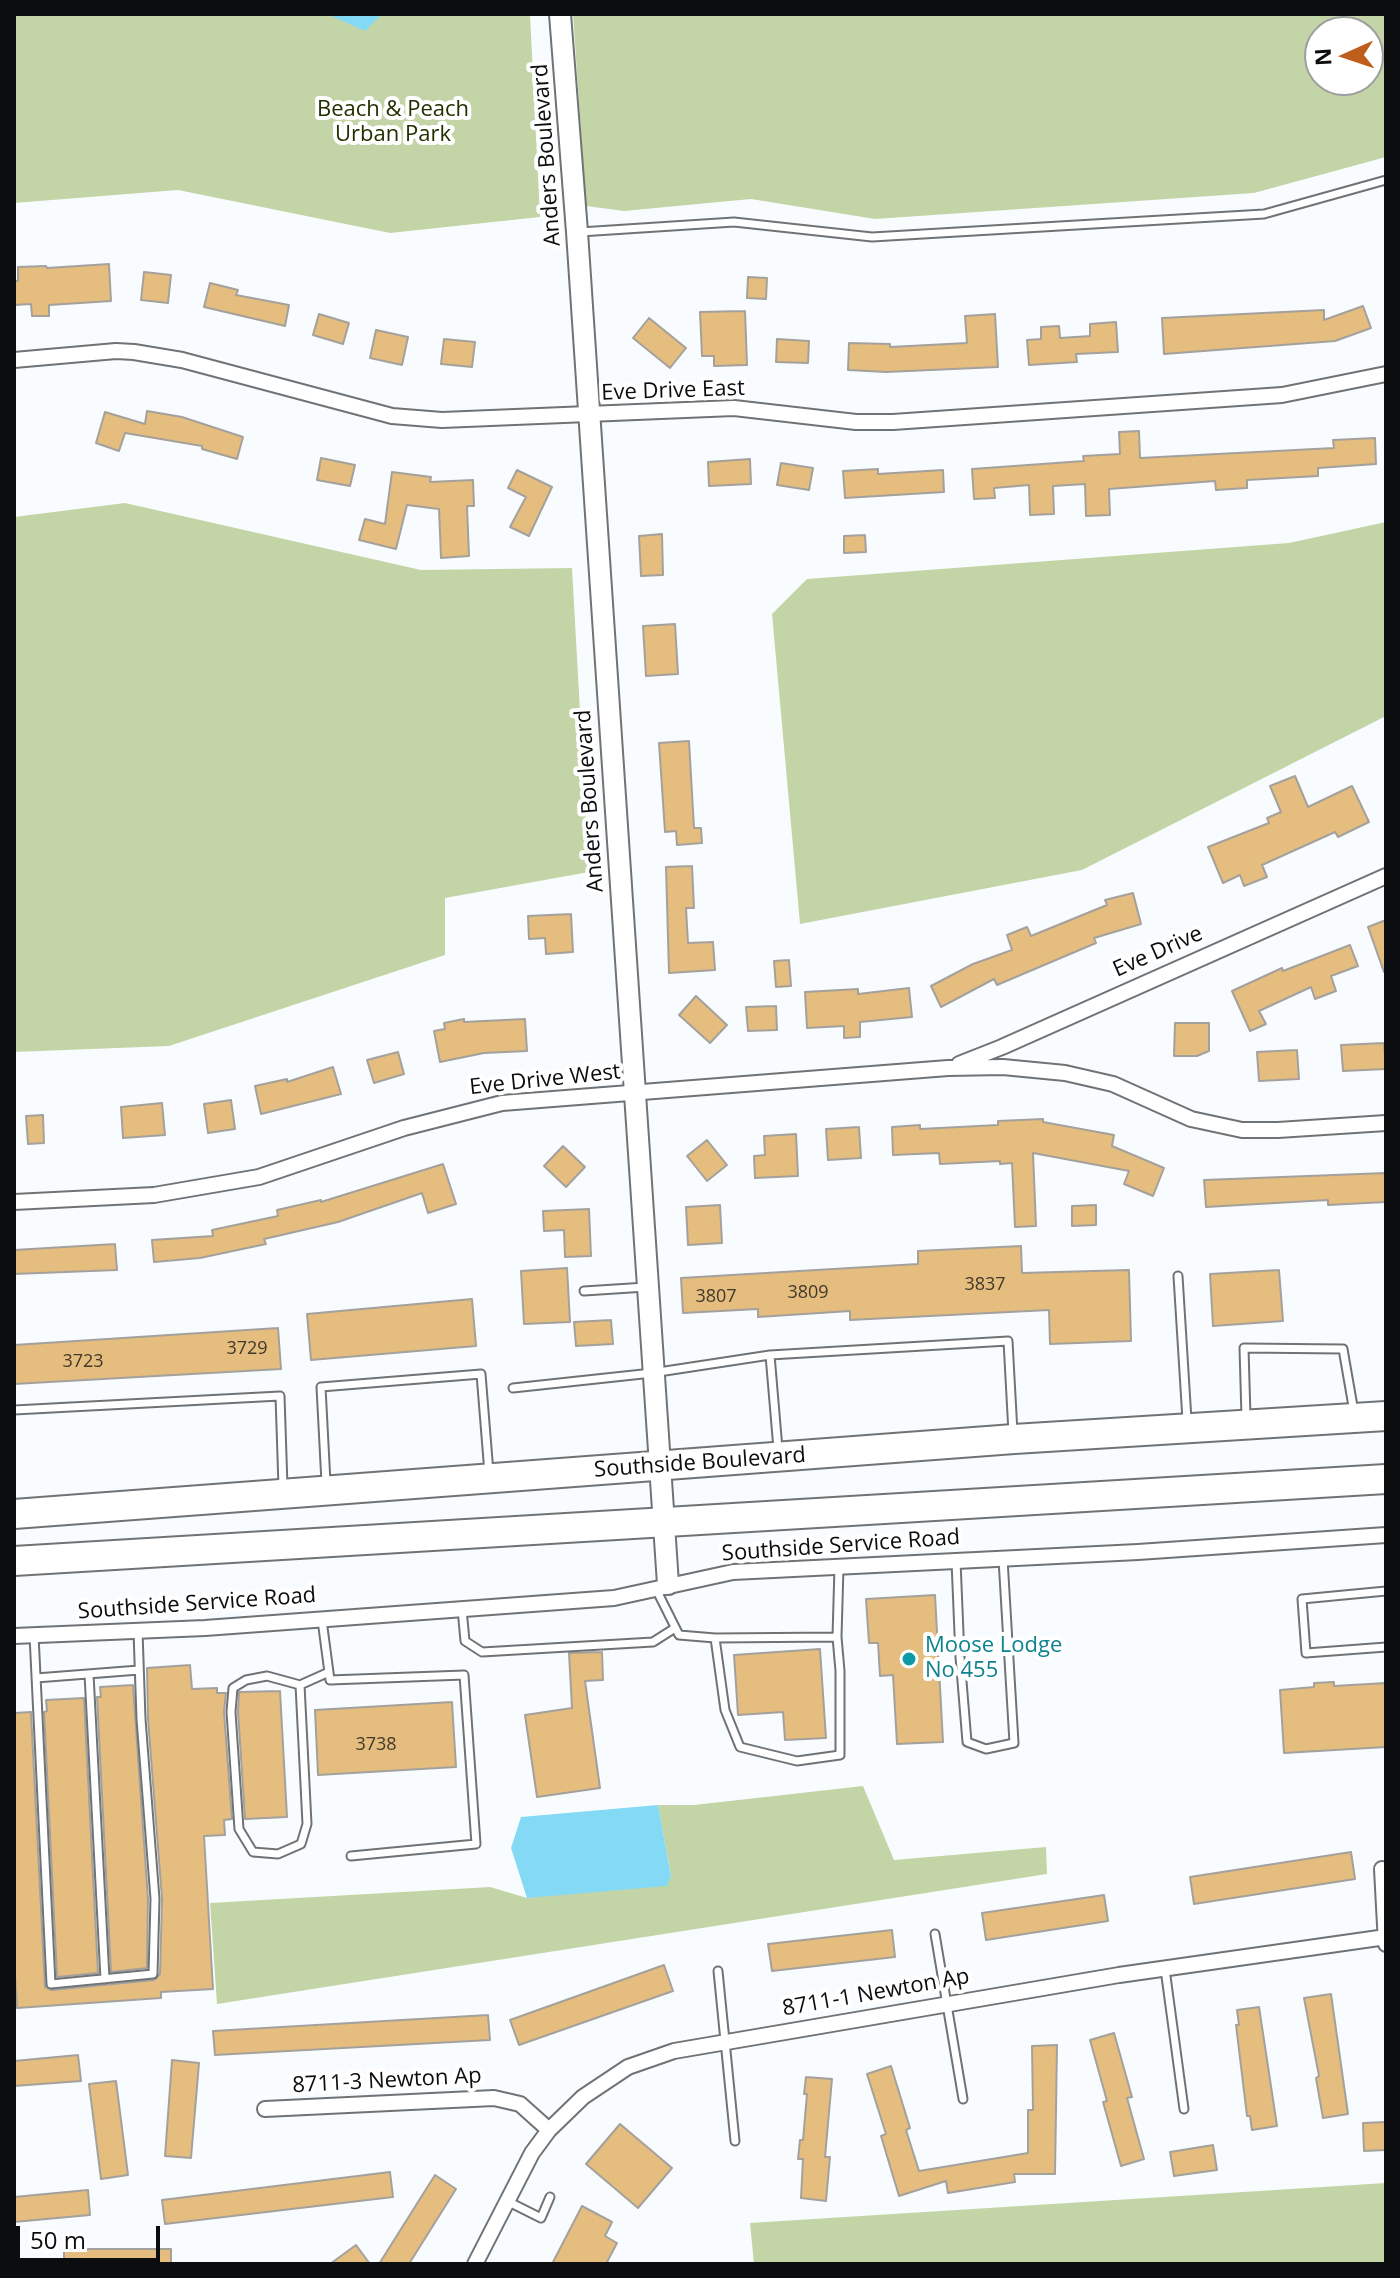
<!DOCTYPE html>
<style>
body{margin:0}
#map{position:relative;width:1400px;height:2278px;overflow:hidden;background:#f9fcff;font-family:"Open Sans",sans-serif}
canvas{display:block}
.frame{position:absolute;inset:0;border:16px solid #0c0d0f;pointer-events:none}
.north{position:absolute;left:1304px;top:16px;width:80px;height:80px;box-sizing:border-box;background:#fff;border:2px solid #9e9e9f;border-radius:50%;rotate:267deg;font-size:22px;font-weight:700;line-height:32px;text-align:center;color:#0c0d0f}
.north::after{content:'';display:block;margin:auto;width:28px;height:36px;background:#be5d1c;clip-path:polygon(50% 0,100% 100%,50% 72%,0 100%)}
.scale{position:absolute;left:16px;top:2226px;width:144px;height:36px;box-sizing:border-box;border:4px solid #0c0d0f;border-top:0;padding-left:10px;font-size:24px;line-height:28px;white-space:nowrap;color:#0c0d0f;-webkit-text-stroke:6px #fff;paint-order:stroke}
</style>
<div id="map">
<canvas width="1400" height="2278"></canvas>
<div class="frame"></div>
<div class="north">N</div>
<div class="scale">50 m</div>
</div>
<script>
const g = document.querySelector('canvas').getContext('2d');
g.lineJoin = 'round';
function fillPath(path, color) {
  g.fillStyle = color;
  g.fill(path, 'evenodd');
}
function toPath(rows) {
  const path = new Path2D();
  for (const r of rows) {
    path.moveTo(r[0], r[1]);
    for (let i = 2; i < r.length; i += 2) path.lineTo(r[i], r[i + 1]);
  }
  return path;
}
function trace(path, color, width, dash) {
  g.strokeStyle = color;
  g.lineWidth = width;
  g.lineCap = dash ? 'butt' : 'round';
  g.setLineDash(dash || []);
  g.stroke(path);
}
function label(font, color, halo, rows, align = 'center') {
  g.font = font + ' "Open Sans",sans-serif';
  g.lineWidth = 8;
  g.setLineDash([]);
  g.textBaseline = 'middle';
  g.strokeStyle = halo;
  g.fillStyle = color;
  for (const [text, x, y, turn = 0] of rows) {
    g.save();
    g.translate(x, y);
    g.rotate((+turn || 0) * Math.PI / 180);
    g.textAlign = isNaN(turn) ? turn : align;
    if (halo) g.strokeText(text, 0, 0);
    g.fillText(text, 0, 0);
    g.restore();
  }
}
fillPath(toPath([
 [14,14,530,14,540,217,390,233,178,190,14,203],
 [573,14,1386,14,1386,157,1254,193,875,219,751,199,624,211,586,206],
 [1320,32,1368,32,1368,80,1320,80],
 [125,503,421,570,572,568,589,872,445,898,445,955,169,1046,14,1052,14,517],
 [1386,522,1386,716,1082,870,800,924,772,614,807,579,1289,543],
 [863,1786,894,1860,1046,1847,1047,1874,217,2004,210,1903,490,1887,527,1898,671,1876,658,1805,694,1805],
 [1386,2183,1386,2264,754,2264,750,2223]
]), '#c3d5a6');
fillPath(toPath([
 [327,14,382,14,365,31],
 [658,1805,671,1876,667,1886,527,1898,511,1848,521,1817]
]), '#84daf4');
const building = toPath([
 [109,264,111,301,49,305,49,316,32,316,31,304,14,305,14,281,18,281,18,267,46,266,47,268,109,264],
 [144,272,171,275,168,303,141,300,144,272],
 [748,277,767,278,766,299,747,298,748,277],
 [210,283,238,290,236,295,289,305,285,326,204,307,210,283],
 [1363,306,1371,328,1335,341,1164,354,1162,318,1324,310,1324,320,1363,306],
 [745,311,747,365,714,366,714,356,702,356,700,312,745,311],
 [319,314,349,323,343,344,313,335,319,314],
 [995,314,998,367,886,372,848,370,849,343,890,344,890,347,967,343,965,316,995,314],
 [649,318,686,348,670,368,633,338,649,318],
 [1116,322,1118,352,1076,354,1077,362,1029,365,1027,340,1041,339,1041,327,1059,326,1060,338,1090,336,1090,324,1116,322],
 [376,330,408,337,402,365,370,358,376,330],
 [444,339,475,342,472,367,441,364,444,339],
 [777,339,809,341,808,363,776,362,777,339],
 [147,411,182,417,243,437,237,459,202,449,202,446,125,433,119,451,96,443,105,412,145,424,147,411],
 [1139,431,1140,458,1334,448,1333,440,1375,438,1376,464,1318,468,1318,476,1247,480,1247,488,1216,490,1215,481,1109,489,1110,515,1086,516,1085,484,1053,486,1054,514,1030,515,1029,485,994,488,995,498,974,499,972,469,1084,461,1083,456,1120,454,1119,432,1139,431],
 [321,458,355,465,350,486,317,480,321,458],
 [750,459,751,484,709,486,708,462,750,459],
 [781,463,813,468,809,490,777,485,781,463],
 [878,469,878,474,943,470,944,492,845,498,843,471,878,469],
 [517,470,552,487,529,536,510,527,526,497,508,488,517,470],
 [392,472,431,477,430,482,473,480,474,506,467,506,469,556,441,558,439,509,407,505,396,549,359,540,365,519,385,524,392,472],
 [662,534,663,575,641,576,639,536,662,534],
 [865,535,866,552,844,553,844,536,865,535],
 [675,624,678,674,646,676,643,626,675,624],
 [689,741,694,828,701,828,702,843,677,845,676,831,665,832,659,743,689,741],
 [1295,776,1308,807,1352,786,1369,822,1338,837,1335,832,1262,865,1267,877,1244,886,1240,875,1223,883,1208,847,1269,823,1267,818,1281,812,1270,786,1295,776],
 [692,866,694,908,686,908,688,943,713,942,715,970,669,973,666,867,692,866],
 [1133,893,1141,924,1094,938,1096,943,997,985,994,979,941,1007,931,986,973,964,1012,950,1007,935,1027,927,1031,936,1107,905,1105,900,1133,893],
 [571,914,573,952,546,954,545,938,529,939,528,916,571,914],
 [1386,920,1386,972,1384,972,1368,927,1386,920],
 [1350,945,1358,966,1331,976,1336,991,1315,999,1311,987,1259,1011,1266,1024,1250,1031,1232,991,1282,968,1283,971,1350,945],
 [789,960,791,986,776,987,774,961,789,960],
 [909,988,912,1017,860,1022,860,1037,844,1038,844,1026,807,1028,805,992,858,989,858,994,909,988],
 [696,996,727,1025,710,1043,679,1015,696,996],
 [776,1006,777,1030,748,1031,746,1007,776,1006],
 [464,1019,464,1022,525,1019,527,1051,484,1053,440,1062,434,1031,445,1029,444,1023,464,1019],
 [1175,1023,1209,1023,1209,1051,1197,1056,1174,1056,1175,1023],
 [1384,1043,1386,1069,1343,1071,1341,1045,1384,1043],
 [1297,1050,1299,1079,1259,1081,1257,1052,1297,1050],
 [398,1052,404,1074,374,1083,367,1060,398,1052],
 [333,1067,341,1094,261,1114,255,1086,287,1079,287,1082,333,1067],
 [231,1100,235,1129,208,1133,204,1104,231,1100],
 [162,1103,165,1135,123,1138,121,1107,162,1103],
 [43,1115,44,1143,28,1144,26,1116,43,1115],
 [1043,1119,1043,1122,1114,1135,1112,1146,1164,1168,1153,1196,1124,1184,1129,1171,1033,1153,1036,1226,1015,1227,1012,1163,1000,1164,1000,1161,940,1164,939,1153,893,1155,892,1127,920,1125,920,1129,998,1125,998,1121,1043,1119],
 [859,1127,861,1158,828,1160,826,1129,859,1127],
 [796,1134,798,1176,755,1178,754,1156,765,1155,764,1136,796,1134],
 [707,1140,727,1165,707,1181,687,1156,707,1140],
 [563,1146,585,1167,566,1187,544,1166,563,1146],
 [443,1164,456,1204,428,1213,422,1193,338,1222,264,1239,266,1244,200,1258,154,1262,152,1240,213,1236,212,1230,278,1216,277,1210,321,1200,321,1202,443,1164],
 [1386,1173,1386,1202,1328,1205,1328,1200,1206,1207,1204,1180,1386,1173],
 [720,1205,722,1243,688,1245,686,1207,720,1205],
 [1096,1205,1096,1225,1072,1226,1072,1206,1096,1205],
 [589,1209,591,1256,565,1257,564,1230,544,1231,543,1211,589,1209],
 [115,1244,117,1270,14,1274,14,1250,115,1244],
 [1021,1246,1022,1273,1129,1270,1131,1341,1050,1344,1049,1310,850,1320,850,1311,758,1317,758,1309,683,1313,681,1278,918,1264,918,1251,1021,1246],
 [567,1268,570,1322,524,1324,521,1271,567,1268],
 [1279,1270,1283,1321,1213,1326,1210,1274,1279,1270],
 [472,1299,476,1346,311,1360,307,1314,472,1299],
 [611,1320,613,1344,576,1346,574,1322,611,1320],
 [278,1328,281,1369,14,1384,14,1345,278,1328],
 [935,1595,943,1742,897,1744,893,1675,880,1676,878,1643,869,1643,866,1599,935,1595],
 [820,1649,826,1738,785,1740,783,1712,738,1715,734,1655,820,1649],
 [602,1652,603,1680,585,1681,600,1788,537,1797,525,1715,572,1708,569,1653,602,1652],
 [190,1665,192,1689,217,1688,217,1693,226,1693,224,1712,232,1819,224,1820,225,1835,204,1836,213,1989,161,1992,161,1998,17,2008,14,1959,14,1713,31,1712,45,1987,52,1990,154,1980,160,1974,162,1899,148,1719,147,1668,190,1665],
 [1334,1682,1334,1686,1386,1683,1386,1747,1284,1753,1280,1690,1314,1687,1314,1683,1334,1682],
 [133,1685,148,1899,147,1968,111,1972,97,1697,101,1697,100,1687,133,1685],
 [280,1691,287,1817,245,1819,238,1712,239,1692,280,1691],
 [84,1698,98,1973,57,1977,44,1712,47,1711,46,1700,84,1698],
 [452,1702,456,1767,318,1775,315,1710,452,1702],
 [1351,1852,1355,1879,1194,1904,1190,1877,1351,1852],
 [1104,1895,1108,1921,986,1940,982,1913,1104,1895],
 [892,1930,895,1957,772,1971,768,1944,892,1930],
 [664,1965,673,1991,519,2045,510,2020,664,1965],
 [1331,1994,1348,2114,1323,2118,1316,2078,1319,2076,1304,1998,1331,1994],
 [1259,2007,1277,2126,1252,2130,1250,2116,1247,2116,1236,2025,1239,2025,1237,2010,1259,2007],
 [488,2015,490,2040,215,2055,213,2031,488,2015],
 [1114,2033,1132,2097,1127,2098,1144,2159,1121,2166,1103,2102,1107,2101,1090,2040,1114,2033],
 [1057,2045,1055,2174,1014,2174,1015,2182,948,2193,946,2181,899,2196,881,2136,886,2134,867,2074,891,2066,910,2128,906,2130,919,2171,1028,2153,1028,2110,1033,2110,1032,2046,1057,2045],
 [78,2055,81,2081,14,2086,14,2061,78,2055],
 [172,2060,199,2063,191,2158,165,2156,172,2060],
 [806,2077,832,2079,825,2157,830,2157,826,2201,801,2198,803,2159,798,2159,800,2140,803,2140,807,2094,804,2094,806,2077],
 [116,2081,128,2175,101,2179,89,2084,116,2081],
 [1386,2122,1386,2150,1364,2151,1363,2123,1386,2122],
 [620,2124,672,2168,638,2208,586,2164,620,2124],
 [1213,2145,1217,2170,1174,2176,1170,2152,1213,2145],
 [390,2172,393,2197,165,2224,162,2200,390,2172],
 [435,2175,456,2189,409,2264,379,2264,435,2175],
 [88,2190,90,2215,14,2222,14,2197,88,2190],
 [582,2206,612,2222,605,2236,617,2243,606,2264,552,2264,582,2206],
 [356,2245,370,2264,330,2264,356,2245],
 [64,2249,171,2249,171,2264,64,2264,64,2249]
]);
fillPath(building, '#e4bd7f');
trace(building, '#a4a19d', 2);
const lane = toPath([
 [580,232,734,222,872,237,1264,214,1386,180],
 [1178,1276,1187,1420],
 [584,1291,646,1287],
 [770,1355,778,1449],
 [513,1388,652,1373,770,1355,1008,1341,1013,1433],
 [14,1410,280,1396,283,1487],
 [1246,1417,1244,1348,1343,1349,1354,1412],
 [326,1483,321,1387,481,1374,489,1473],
 [956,1561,960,1657,967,1742,986,1749,1014,1743,1003,1559],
 [655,1587,679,1635,715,1638],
 [1386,1591,1302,1599,1306,1653,1386,1647],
 [462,1609,465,1641,482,1652,653,1642,675,1628],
 [322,1620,330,1680,464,1675,476,1844,351,1856],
 [34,1635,51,1984,153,1974,155,1899,141,1719,138,1631],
 [837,1637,715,1638,725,1710,740,1747,797,1761,840,1755,840,1671,837,1637,839,1567],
 [89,1674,105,1979],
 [36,1678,139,1670],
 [300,1685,267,1676,246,1680,233,1688,231,1712,239,1829,253,1852,278,1854,301,1844,307,1824,300,1685,329,1672],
 [935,1934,963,2099],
 [1165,1969,1184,2109],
 [718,1971,735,2141],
 [507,2201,541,2218,550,2197]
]);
const street = toPath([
 [14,360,116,351,134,352,182,360,392,416,442,420,734,408,856,422,893,422,1282,395,1386,374],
 [959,1064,1002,1047,1386,876],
 [14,1202,154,1195,259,1177,404,1128,502,1103,948,1068,1003,1067,1065,1073,1113,1084,1191,1119,1242,1130,1278,1130,1386,1123],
 [14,1636,205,1628,614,1598,733,1572,1138,1552,1386,1535],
 [1382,1869,1386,1944],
 [265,2109,494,2098,520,2104,549,2130],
 [475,2264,532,2153,549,2130,583,2097,628,2067,674,2051,1119,1975,1386,1937]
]);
const secondary = toPath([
 [560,14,577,232,668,1584]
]);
const highway = toPath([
 [14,1514,1014,1439,1386,1416],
 [14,1561,1386,1479]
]);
trace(lane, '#6f7376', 11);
trace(street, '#6f7376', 18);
trace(secondary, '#6f7376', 24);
trace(highway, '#6f7376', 32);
trace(lane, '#fff', 7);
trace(street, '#fff', 14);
trace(secondary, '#fff', 20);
trace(highway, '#fff', 28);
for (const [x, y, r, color] of [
 [909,1659,8,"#0f9aa8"]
]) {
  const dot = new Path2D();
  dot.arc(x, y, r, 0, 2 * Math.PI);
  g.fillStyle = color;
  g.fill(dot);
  trace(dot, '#fff', 3);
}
label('18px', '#42392b', null, [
 ["3837",985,1285],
 ["3809",808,1293],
 ["3807",716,1297],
 ["3729",247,1349],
 ["3723",83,1362],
 ["3738",376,1745]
]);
label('22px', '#222f00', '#fff', [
 ["Beach & Peach",393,110],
 ["Urban Park",393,135]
]);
label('22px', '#0c0d0f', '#fff', [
 ["Anders Boulevard",547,155,-94],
 ["Eve Drive East",673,391,-2],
 ["Anders Boulevard",590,801,-94],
 ["Eve Drive",1158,952,-24],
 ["Eve Drive West",545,1080,-6],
 ["Southside Boulevard",700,1463,-4],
 ["Southside Service Road",841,1546,-4],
 ["Southside Service Road",197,1604,-4],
 ["8711-1 Newton Ap",876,1993,-10],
 ["8711-3 Newton Ap",387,2081,-3]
]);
label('22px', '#0d838f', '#fff', [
 ["Moose Lodge",925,1646],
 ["No 455",925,1671]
], 'left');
</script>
